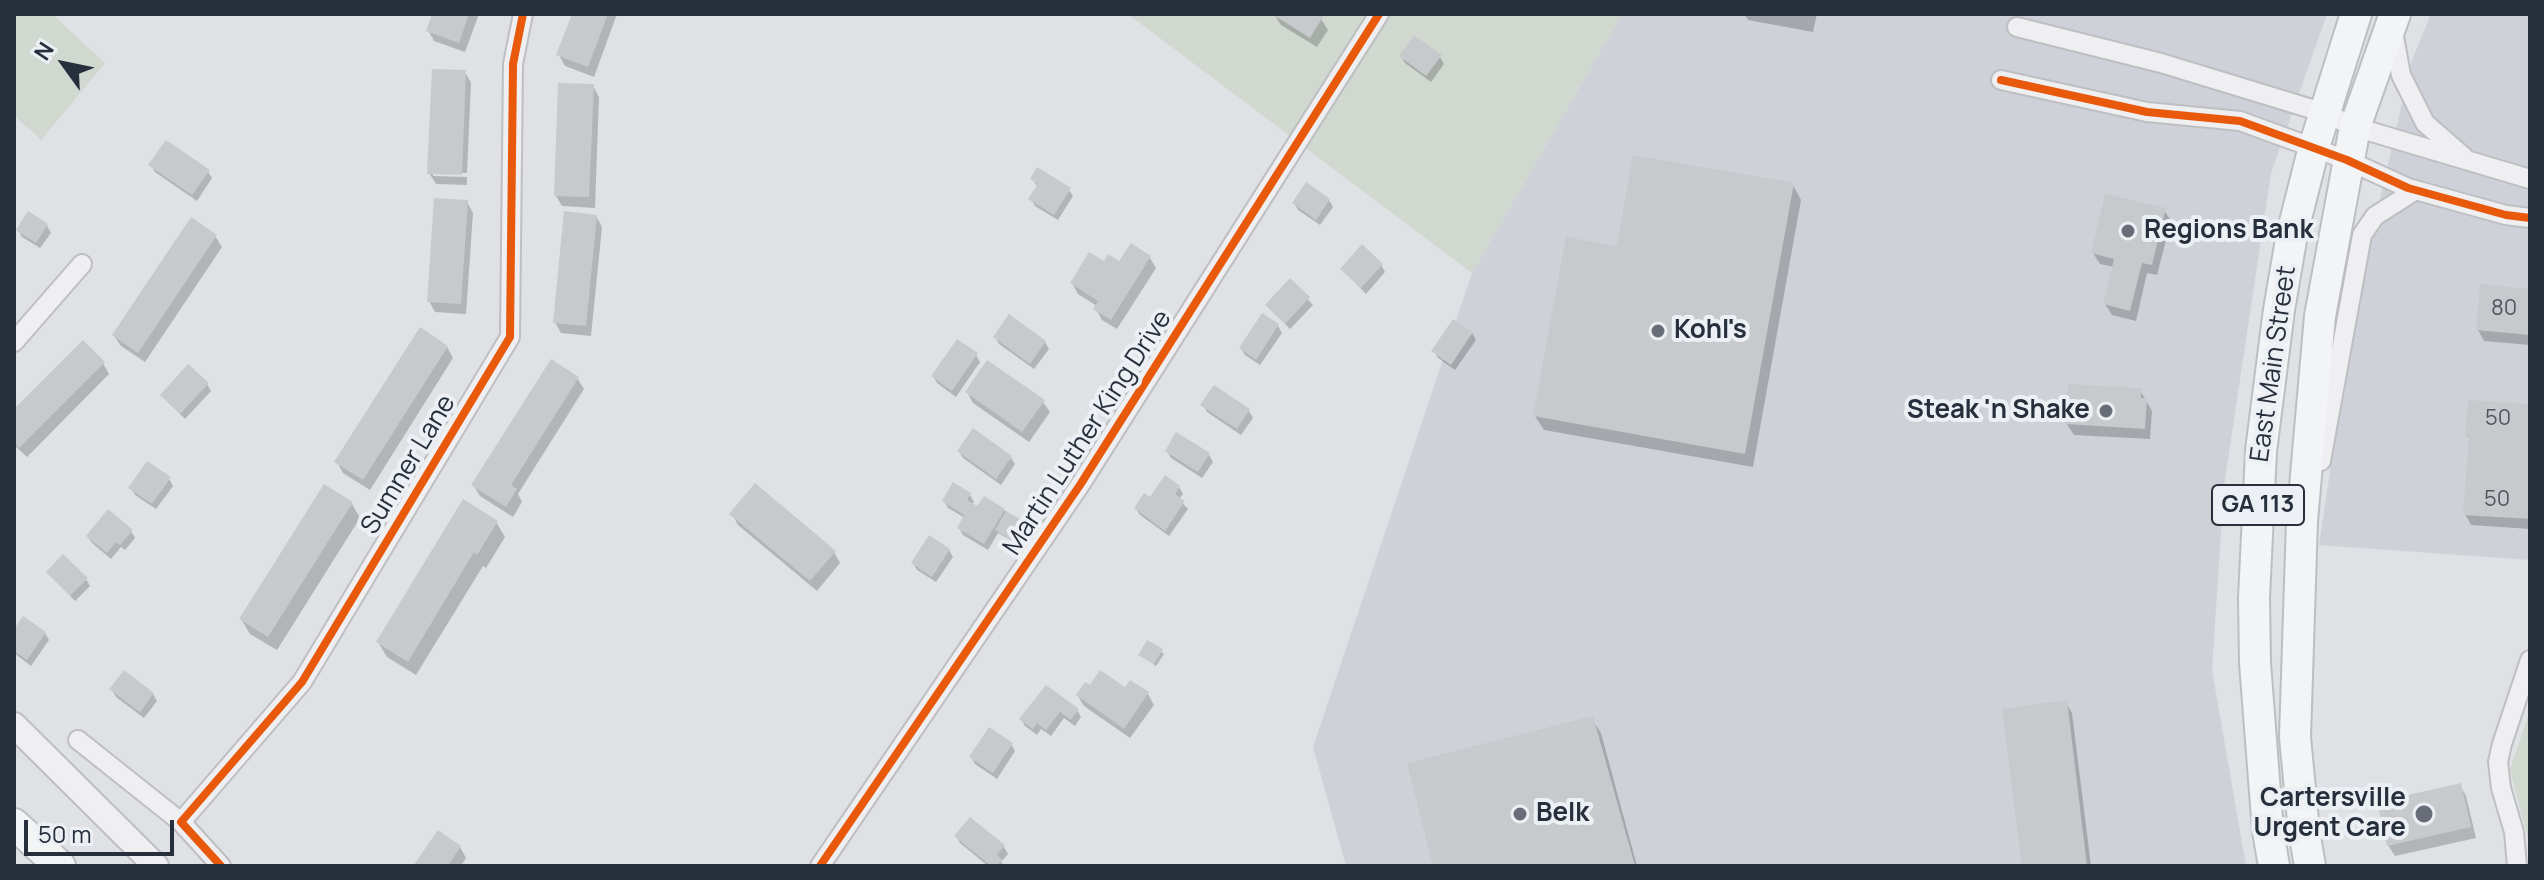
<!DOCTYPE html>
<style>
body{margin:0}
#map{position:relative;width:2544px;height:880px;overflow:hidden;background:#dfe1e4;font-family:Manrope,sans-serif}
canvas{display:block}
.frame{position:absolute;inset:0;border:16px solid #282f3c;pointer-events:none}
.north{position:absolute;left:24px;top:24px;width:80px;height:80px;-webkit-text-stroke:6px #ecf0f4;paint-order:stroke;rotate:303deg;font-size:22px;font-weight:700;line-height:32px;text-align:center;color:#282f3c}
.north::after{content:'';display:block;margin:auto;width:28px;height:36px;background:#282f3c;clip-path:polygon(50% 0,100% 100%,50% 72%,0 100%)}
.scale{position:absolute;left:24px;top:820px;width:150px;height:36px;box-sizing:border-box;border:4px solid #282f3c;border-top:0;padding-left:10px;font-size:24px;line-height:28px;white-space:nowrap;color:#282f3c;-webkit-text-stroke:6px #ecf0f4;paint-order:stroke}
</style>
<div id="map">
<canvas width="2544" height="880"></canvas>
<div class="frame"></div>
<div class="north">N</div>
<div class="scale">50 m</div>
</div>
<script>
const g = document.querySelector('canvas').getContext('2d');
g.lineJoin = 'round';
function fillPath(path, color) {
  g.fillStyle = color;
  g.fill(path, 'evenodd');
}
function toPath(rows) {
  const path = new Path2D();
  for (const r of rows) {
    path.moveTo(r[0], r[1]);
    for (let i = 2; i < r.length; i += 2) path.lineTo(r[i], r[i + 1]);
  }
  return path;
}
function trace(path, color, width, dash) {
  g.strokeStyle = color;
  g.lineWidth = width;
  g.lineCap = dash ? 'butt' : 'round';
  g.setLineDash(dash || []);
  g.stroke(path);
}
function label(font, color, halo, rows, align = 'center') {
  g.font = font + ' Manrope,sans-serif';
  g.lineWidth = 8;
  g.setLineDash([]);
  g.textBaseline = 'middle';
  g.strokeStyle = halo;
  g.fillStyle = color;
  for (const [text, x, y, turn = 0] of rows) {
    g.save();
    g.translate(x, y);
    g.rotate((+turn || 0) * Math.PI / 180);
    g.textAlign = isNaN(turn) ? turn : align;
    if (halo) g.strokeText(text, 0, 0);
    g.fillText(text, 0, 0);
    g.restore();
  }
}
fillPath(toPath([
 [1622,14,2327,14,2271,173,2224,486,2212,670,2246,866,1346,866,1313,747,1472,273],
 [2431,14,2530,14,2530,560,2319,545,2354,312,2412,60]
]), '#ced1d7');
fillPath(toPath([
 [14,14,52,14,105,63,41,140,14,115],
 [1128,14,1622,14,1472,273],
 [2530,711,2530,846,2510,769]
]), '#d0d8d0');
fillPath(toPath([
 [434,14,479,14,465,52,434,41,428,30],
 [574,14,617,14,594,77,565,66,559,55],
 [1274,14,1314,14,1321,19,1328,30,1317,47,1281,25],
 [1744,14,1817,14,1813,32,1748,20],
 [1401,56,1440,57,1444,64,1431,82,1405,63],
 [465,72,471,83,467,173,433,172,433,176,467,177,467,185,436,184,429,173],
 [593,86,599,97,595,208,562,206,556,196],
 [151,165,208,172,212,178,197,201,155,172],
 [1032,179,1069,190,1073,196,1058,220,1035,206,1031,199,1038,187],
 [1793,185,1801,200,1753,467,1544,430,1535,416,1618,248],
 [1329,200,1333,207,1320,225,1298,210,1294,203],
 [467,202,473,213,466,314,435,312,429,301],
 [2164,210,2171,221,2157,275,2147,273,2136,321,2112,315,2105,304,2114,267,2100,264,2093,253],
 [596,216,602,227,591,336,561,333,555,322],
 [47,226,51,233,40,248,22,237,18,230],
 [215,236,222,247,145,362,121,346,114,336],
 [1150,258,1156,268,1117,329,1102,320,1096,309,1097,306,1078,294,1072,283,1104,264,1120,264],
 [1381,265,1385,272,1366,294,1342,269],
 [1290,281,1313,305,1290,329,1267,305],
 [2530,291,2530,345,2484,341,2478,330],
 [1278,326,1282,333,1260,365,1245,355,1241,348],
 [1472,333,1476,340,1455,370,1438,358,1434,351],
 [995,337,1045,342,1049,349,1034,369,999,344],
 [447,347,453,358,370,490,343,473,337,462],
 [976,355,980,362,956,397,937,383,933,376],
 [103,363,109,374,27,457,14,445,14,412],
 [577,378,584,389,518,494,522,502,513,517,480,496,474,486],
 [207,384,211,391,185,419,162,396],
 [2140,390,2152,411,2150,439,2074,435,2067,424],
 [967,392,1043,402,1050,412,1029,442,973,403],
 [1203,405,1249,411,1253,418,1241,435,1207,412],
 [2530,406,2530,529,2471,525,2465,514,2470,440,2467,434],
 [959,451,1011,458,1015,464,1001,485,963,458],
 [1167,451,1209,455,1213,462,1202,478,1171,458],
 [169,479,173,486,156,509,135,495,131,488],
 [1179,487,1183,494,1179,499,1188,509,1169,536,1140,515,1136,509],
 [970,495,974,502,972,505,978,509,1004,510,1022,523,1024,526,1014,542,998,533,988,550,963,535,959,528,965,518,948,508,944,501],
 [352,504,360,518,277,650,250,634,241,619],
 [732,514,834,552,840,563,817,591,738,525],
 [496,522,505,537,486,568,483,566,416,675,387,657,378,642],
 [131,531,135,538,125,550,121,547,111,559,92,543,88,537],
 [949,550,953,557,936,582,917,570,913,563],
 [49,573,86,579,90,586,75,601],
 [14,632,45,633,49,640,31,666,14,653],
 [1148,643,1164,654,1156,666,1141,655],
 [1046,688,1077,710,1081,717,1075,726,1064,718,1051,736,1041,729,1037,735,1025,726,1021,719],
 [112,690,153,694,157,701,144,718,116,697],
 [1126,690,1148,694,1154,705,1130,738,1084,706,1078,696],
 [2066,703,2072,713,2091,866,2024,866],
 [1592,719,1601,733,1637,866,1435,866],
 [1011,744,1015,751,997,779,975,764,971,757],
 [2460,785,2466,796,2476,838,2395,856,2388,845],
 [956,836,1004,847,1008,854,1001,862,1004,866,988,866,960,843],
 [460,847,466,858,461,866,415,866]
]), '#0003');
fillPath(toPath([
 [432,14,469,14,459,43,426,31],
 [572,14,608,14,588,67,556,55],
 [1272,14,1318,14,1323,17,1310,38],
 [1414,35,1442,55,1426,76,1399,56],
 [432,69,466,70,462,175,427,174],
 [558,83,594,84,589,197,554,196],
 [166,140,210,170,192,195,148,165],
 [1633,155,1794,183,1745,454,1533,416,1566,237,1617,246],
 [1037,167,1071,188,1054,215,1028,199,1038,184,1030,179],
 [1306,182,1330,199,1316,220,1292,203],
 [2105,194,2166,208,2152,265,2142,263,2130,311,2103,304,2114,259,2091,253],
 [434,198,468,200,461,304,427,302],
 [28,211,48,224,36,243,16,230],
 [564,211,597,215,586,326,553,323],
 [191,217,217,235,138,353,112,335],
 [1131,243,1151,256,1111,320,1093,309,1098,301,1070,283,1089,252,1104,261,1108,254,1119,261],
 [1362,244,1383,264,1361,288,1340,269],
 [1290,278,1310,297,1285,324,1265,305],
 [2480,284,2530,289,2530,335,2476,330],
 [1262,313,1279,324,1256,360,1239,348],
 [1009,314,1046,341,1030,364,993,337],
 [1453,319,1473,332,1451,365,1431,351],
 [420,327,448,346,363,480,334,462],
 [957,339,978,353,952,391,931,376],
 [83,340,105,362,19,448,14,442,14,409],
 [551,359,579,377,511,485,517,489,506,507,471,485],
 [987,360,1045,400,1022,432,965,392],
 [188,364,209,383,180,414,160,395],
 [2068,384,2142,388,2141,398,2147,398,2145,429,2065,424],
 [1214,385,1250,409,1237,429,1200,405],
 [2468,400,2530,404,2530,519,2463,515,2469,435,2465,435],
 [973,428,1012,456,996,479,957,451],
 [1176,432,1210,453,1198,472,1165,451],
 [147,461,171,477,152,504,128,488],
 [1165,475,1180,486,1175,494,1185,501,1165,531,1134,508,1144,493,1150,497],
 [953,482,971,493,967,500,977,506,984,496,1005,509,984,544,957,528,964,515,942,501],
 [755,483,836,551,810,581,729,514],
 [324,484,353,502,268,637,239,619],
 [463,499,498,521,477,555,474,552,408,662,376,642],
 [108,509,133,530,120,545,116,542,107,553,86,536],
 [1006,511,1023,521,1012,541,995,530],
 [929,535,950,549,932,577,911,563],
 [63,554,88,578,70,596,46,572],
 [23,616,46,632,27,660,14,651,14,629],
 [1147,640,1163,649,1154,664,1138,655],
 [124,670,154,693,140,712,109,689],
 [1100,670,1125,687,1130,680,1149,692,1124,729,1076,695,1085,682,1090,685],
 [1046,685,1079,709,1071,720,1060,712,1046,730,1037,723,1033,729,1019,719],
 [2067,700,2087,866,2022,866,2002,709],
 [1593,716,1635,866,1433,866,1407,763],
 [989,727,1013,743,993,773,969,757],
 [2461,783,2471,827,2387,846,2377,802],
 [970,817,1005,845,997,855,1002,860,997,866,991,866,954,836],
 [438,830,461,846,449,864,452,866,413,866]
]), '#c8c9cc');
const minor = toPath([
 [2017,27,2161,63,2325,113,2355,127,2530,179],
 [2393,31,2401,75,2425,123,2464,157],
 [2001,80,2147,112,2240,121,2347,160,2408,188,2506,215,2530,218],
 [14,342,82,264],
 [2321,461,2362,235,2375,216,2416,190],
 [78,740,181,822],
 [221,866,181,822,302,682,510,337,513,64,523,14],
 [820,866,1080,485,1379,14],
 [2517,866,2514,832,2501,788,2498,762,2502,744,2530,660]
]);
const tertiary = toPath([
 [14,725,156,866]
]);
const primary = toPath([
 [14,824,60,866],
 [2274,866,2268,831,2255,663,2254,598,2261,451,2279,310,2292,234,2314,147,2356,14],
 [2310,866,2304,831,2295,737,2302,521,2320,316,2355,127,2395,14]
]);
trace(minor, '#bdbfc2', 22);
trace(tertiary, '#bdbfc2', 28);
trace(primary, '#bcbec1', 34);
trace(minor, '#efeff1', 18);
trace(tertiary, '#efeff1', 24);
trace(primary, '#f3f4f5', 30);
trace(toPath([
 [2001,80,2147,112,2240,121,2347,160,2408,188,2506,215,2530,218],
 [221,866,181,822,302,682,510,337,513,64,523,14],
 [820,866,1080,485,1379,14]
]), '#e8590c', 8);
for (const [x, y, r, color] of [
 [2128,231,8,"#686d77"],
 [1658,331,8,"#686d77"],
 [2106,411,8,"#686d77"],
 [1520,814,8,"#686d77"],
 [2424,814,10,"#686d77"]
]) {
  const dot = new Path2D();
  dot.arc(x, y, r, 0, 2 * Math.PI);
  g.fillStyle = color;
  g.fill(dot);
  trace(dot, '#ecf0f4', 3);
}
label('22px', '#515661', null, [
 ["80",2504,309],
 ["50",2498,419],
 ["50",2497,500]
]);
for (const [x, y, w] of [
 [2258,505,92]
]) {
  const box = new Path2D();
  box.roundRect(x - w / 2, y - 20, w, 40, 6);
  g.fillStyle = '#ecf0f4';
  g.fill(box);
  trace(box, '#282f3c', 2);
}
label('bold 24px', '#282f3c', null, [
 ["GA 113",2258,505]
]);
label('bold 26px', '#282f3c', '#ecf0f4', [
 ["Regions Bank",2144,231],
 ["Kohl's",1674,331],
 ["Steak 'n Shake",2090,411,"right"],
 ["Cartersville",2406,799,"right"],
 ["Urgent Care",2406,829,"right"],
 ["Belk",1536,814]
], 'left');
label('26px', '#282f3c', '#ecf0f4', [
 ["East Main Street",2274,364,-82],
 ["Martin Luther King Drive",1088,433,-57],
 ["Sumner Lane",409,465,-59]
]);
</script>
